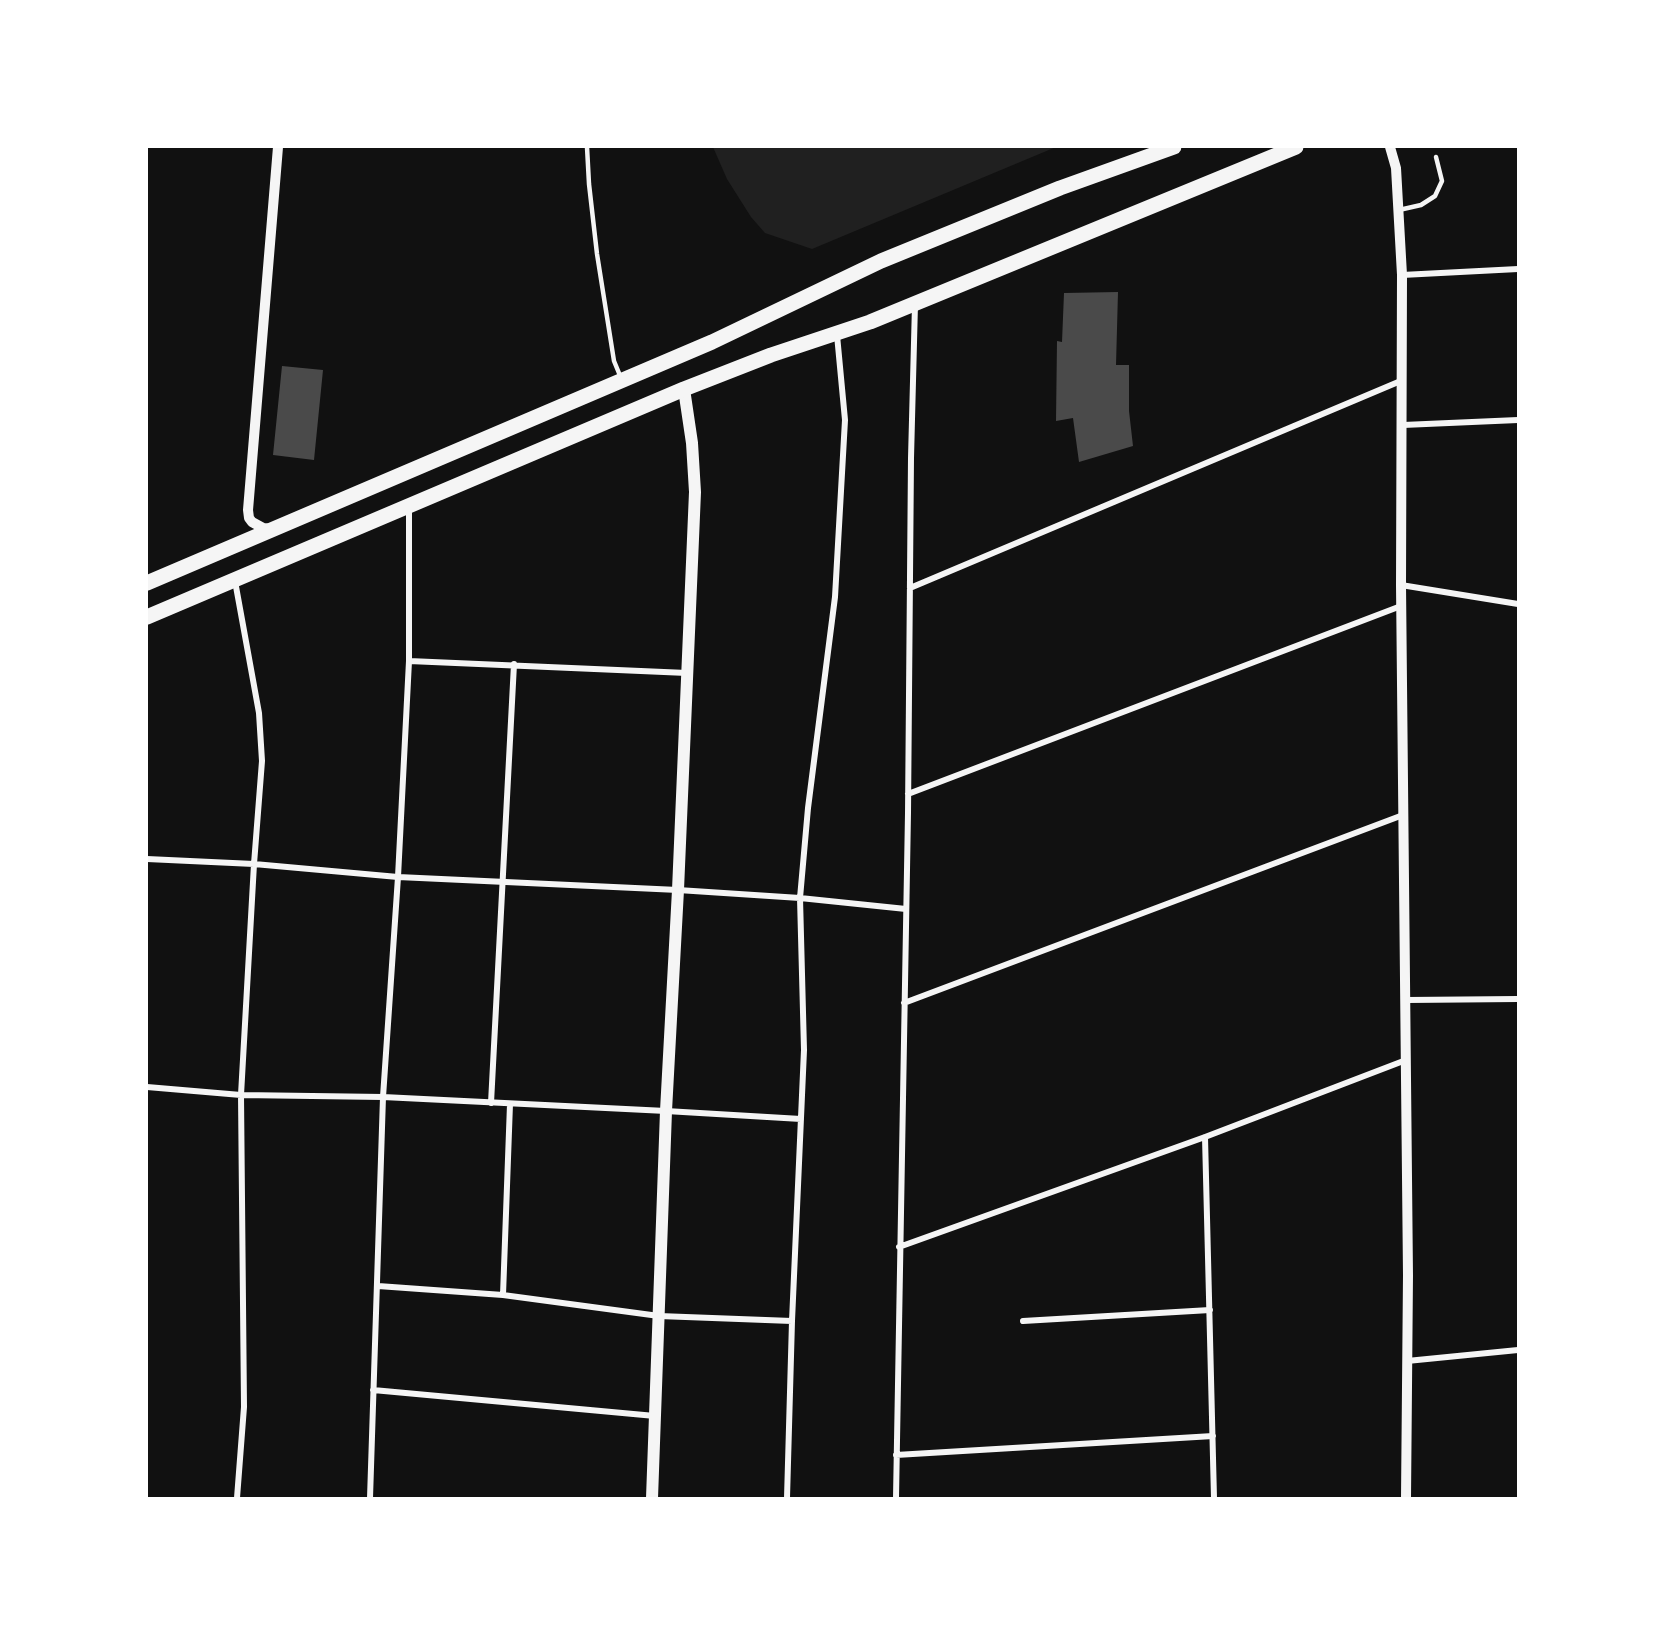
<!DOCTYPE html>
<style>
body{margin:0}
#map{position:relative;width:1665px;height:1645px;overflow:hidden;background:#111;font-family:"Source Serif 4",serif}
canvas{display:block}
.frame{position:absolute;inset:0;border:148px solid #fff;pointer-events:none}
</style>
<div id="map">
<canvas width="1665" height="1645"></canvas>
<div class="frame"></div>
</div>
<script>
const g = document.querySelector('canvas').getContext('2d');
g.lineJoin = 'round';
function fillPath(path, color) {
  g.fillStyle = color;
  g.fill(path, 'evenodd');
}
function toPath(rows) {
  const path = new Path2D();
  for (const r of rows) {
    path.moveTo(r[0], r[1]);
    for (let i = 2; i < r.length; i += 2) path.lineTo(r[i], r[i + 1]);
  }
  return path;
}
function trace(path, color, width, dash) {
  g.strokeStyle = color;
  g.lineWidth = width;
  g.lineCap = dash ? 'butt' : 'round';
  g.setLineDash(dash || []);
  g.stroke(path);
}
fillPath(toPath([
 [713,147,1056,147,812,249,765,233,751,217,727,179]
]), '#202020');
fillPath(toPath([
 [1118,292,1116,365,1129,365,1129,411,1133,446,1079,462,1073,418,1056,421,1057,341,1062,342,1064,293],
 [282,366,323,370,314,460,273,455]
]), '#4a4a4a');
trace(toPath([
 [587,147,589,184,597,254,614,361,621,378],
 [1399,210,1421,205,1435,196,1442,181,1436,157]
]), '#f5f5f5', 4.5);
trace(toPath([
 [1402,275,1518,269],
 [1403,425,1518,420],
 [235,581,259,713,262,761,254,864,241,1095,244,1407,237,1498],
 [1401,585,1518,604],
 [910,588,1403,380],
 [409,661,687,673],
 [908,794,1401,606],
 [147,859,254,864,398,877,678,890,800,898,906,909],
 [1407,1000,1518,999],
 [904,1003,1403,815],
 [147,1087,241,1095,383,1097,666,1111,801,1119],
 [491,1103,514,664],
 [1205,1137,1214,1498],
 [899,1247,1205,1137,1406,1060],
 [378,1286,503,1295,659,1316,792,1321],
 [503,1295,510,1104],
 [1023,1321,1210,1310],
 [1407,1361,1518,1350],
 [373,1390,655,1416],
 [896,1455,1213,1436],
 [370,1498,383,1097,398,877,409,661,409,507],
 [787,1498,792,1321,804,1050,800,898,808,808,835,597,845,420,837,335],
 [896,1498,908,813,911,458,915,304]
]), '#f5f5f5', 6);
trace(toPath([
 [1390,147,1396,168,1402,275,1401,585,1408,1275,1406,1498],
 [272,529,263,528,252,522,249,518,248,510,278,147]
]), '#f5f5f5', 10);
trace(toPath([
 [652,1498,666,1111,678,890,695,492,692,443,684,389]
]), '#f5f5f5', 12);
trace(toPath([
 [147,583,712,342,881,261,1060,188,1174,147],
 [147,617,684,389,771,355,870,322,1296,147]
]), '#f5f5f5', 15);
</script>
